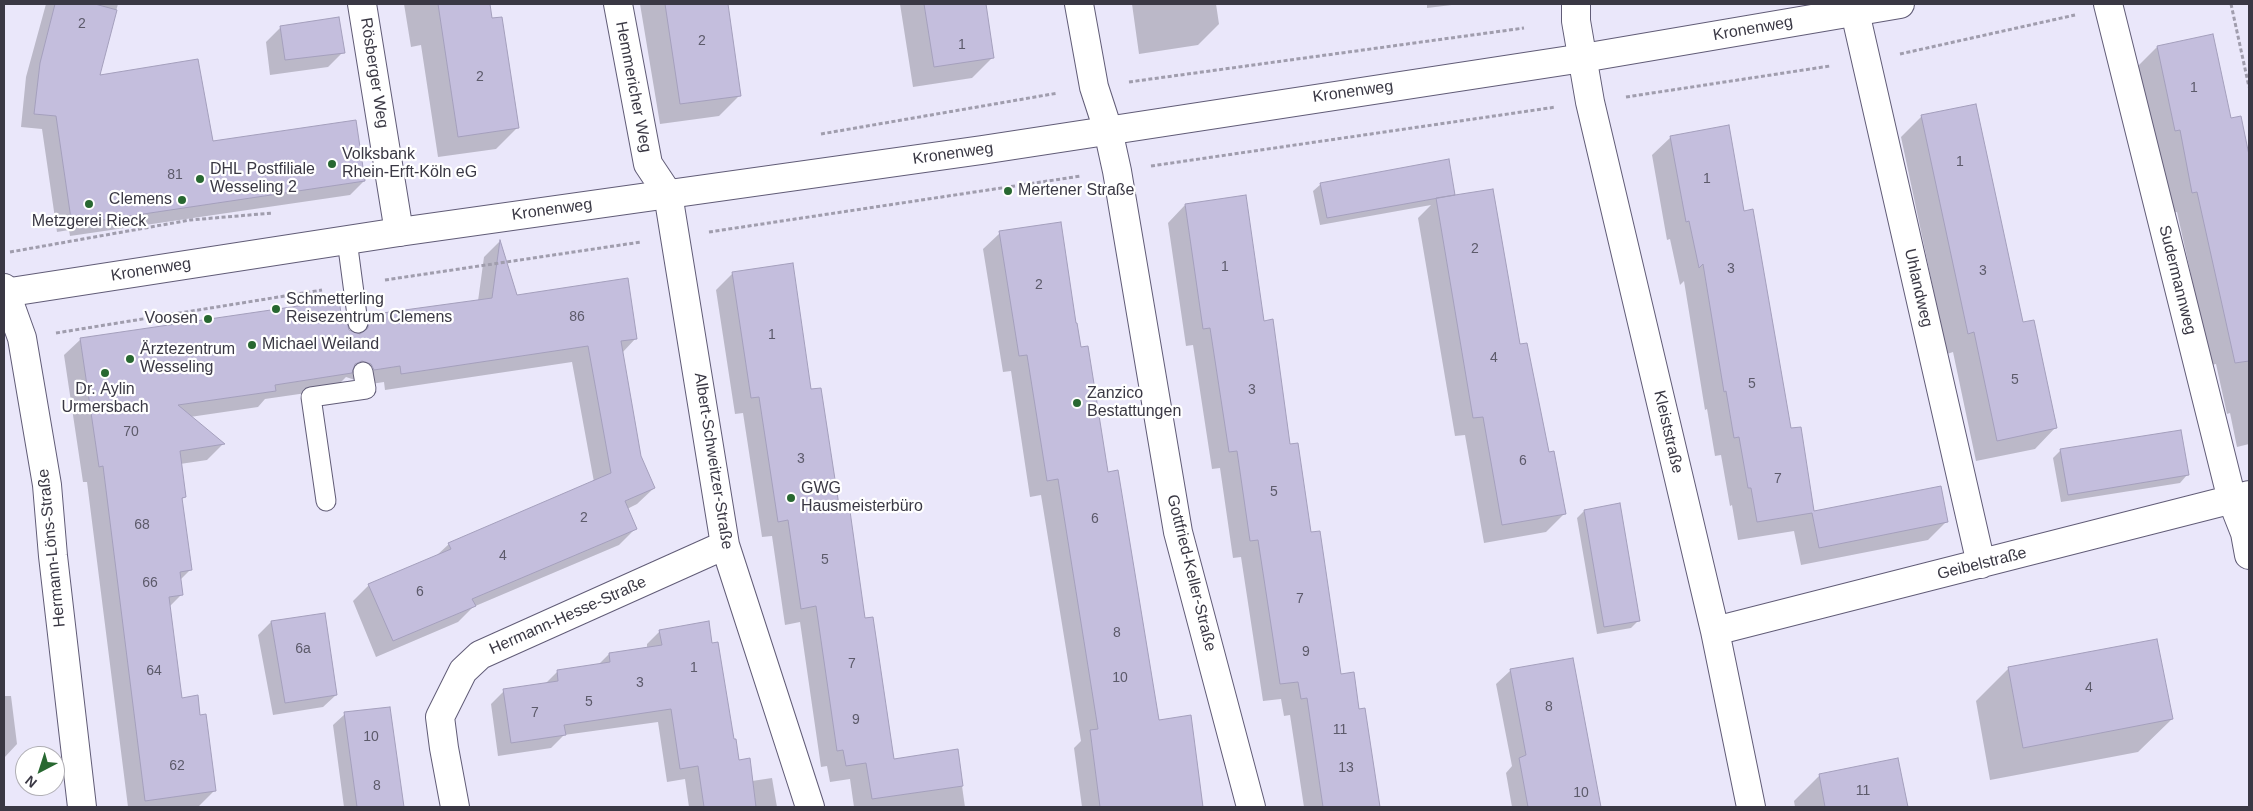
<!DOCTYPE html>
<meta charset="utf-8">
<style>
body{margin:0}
#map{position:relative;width:2253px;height:811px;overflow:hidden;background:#eae7fa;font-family:Arial,sans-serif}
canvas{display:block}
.frame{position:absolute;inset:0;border:5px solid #3a3844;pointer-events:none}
.north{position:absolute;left:15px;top:746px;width:50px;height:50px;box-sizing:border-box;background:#fff;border:1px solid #b0afb4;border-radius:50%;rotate:220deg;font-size:14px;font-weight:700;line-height:20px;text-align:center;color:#3a3844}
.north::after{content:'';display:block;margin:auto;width:18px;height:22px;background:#286831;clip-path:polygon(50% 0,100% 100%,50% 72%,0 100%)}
</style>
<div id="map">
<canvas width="2253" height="811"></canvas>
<div class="frame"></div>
<div class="north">N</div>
</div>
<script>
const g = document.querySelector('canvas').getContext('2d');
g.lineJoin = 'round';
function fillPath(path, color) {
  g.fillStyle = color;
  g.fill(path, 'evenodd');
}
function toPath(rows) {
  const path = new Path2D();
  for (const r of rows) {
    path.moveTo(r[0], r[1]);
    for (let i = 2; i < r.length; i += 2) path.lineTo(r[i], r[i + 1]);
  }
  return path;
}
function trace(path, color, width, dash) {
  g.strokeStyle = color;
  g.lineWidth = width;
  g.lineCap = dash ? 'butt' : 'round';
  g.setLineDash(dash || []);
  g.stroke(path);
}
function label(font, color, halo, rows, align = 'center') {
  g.font = font + ' Arial,sans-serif';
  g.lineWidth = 4.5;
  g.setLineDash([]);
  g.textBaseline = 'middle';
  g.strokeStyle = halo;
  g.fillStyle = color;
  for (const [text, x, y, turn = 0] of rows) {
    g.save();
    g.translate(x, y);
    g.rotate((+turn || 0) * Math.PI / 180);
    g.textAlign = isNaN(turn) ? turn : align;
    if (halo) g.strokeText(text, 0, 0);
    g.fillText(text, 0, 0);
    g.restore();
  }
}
fillPath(toPath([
 [46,4,118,4,98,76,212,143,364,181,350,195,70,236,69,230,57,232,42,129,21,127,26,77],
 [404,4,488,4,517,128,496,149,438,157,421,45,411,47],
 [640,4,726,4,740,95,719,116,660,124],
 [900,4,985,4,993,57,972,78,913,87],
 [1132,4,1216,4,1219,24,1198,45,1139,54],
 [1427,4,1460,4,1427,8],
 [281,27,343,52,328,67,270,75,266,42],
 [2157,47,2230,120,2240,118,2249,161,2249,444,2237,447,2230,413,2227,414,2216,364,2211,365,2177,212,2172,213,2159,150,2154,151,2136,68],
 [1922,116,2022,324,2055,428,2035,449,1976,461,1953,352,1947,354,1901,137],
 [1671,137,1743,212,1790,430,1813,512,1947,521,1928,540,1801,565,1794,531,1738,540,1732,505,1730,506,1721,455,1715,456,1707,409,1705,410,1684,281,1680,285,1670,239,1667,240,1652,155],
 [1321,184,1454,194,1519,346,1564,514,1546,532,1484,543,1465,435,1455,436,1418,218,1431,205,1320,225,1313,191],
 [1185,205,1263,323,1340,676,1358,710,1364,709,1379,807,1304,807,1290,715,1284,716,1281,699,1263,701,1241,557,1233,558,1220,468,1212,469,1193,345,1186,346,1168,223],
 [1000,233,1074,325,1158,721,1190,717,1203,807,1082,807,1074,748,1081,741,1041,495,1030,497,1011,371,1003,372,983,249],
 [499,242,517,296,636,338,622,353,640,456,654,488,637,504,627,509,635,529,619,545,473,607,458,622,376,657,353,601,369,585,436,556,449,544,594,482,572,362,385,390,384,382,358,386,355,380,346,377,334,389,265,399,258,407,190,417,223,444,207,460,180,464,184,497,181,500,190,570,180,580,182,594,169,607,181,699,199,717,215,790,199,806,128,807,87,482,83,482,64,355,81,339,341,320,348,331,352,333,369,316,478,301,484,257],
 [733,273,810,390,864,619,893,760,957,751,965,807,854,807,850,779,830,782,827,766,821,767,800,622,785,625,772,536,762,537,743,413,735,414,716,290],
 [2061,450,2187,475,2180,483,2061,502,2053,458],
 [1584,511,1639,620,1631,628,1597,634,1577,518],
 [324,615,336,695,323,707,273,715,258,635,271,622],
 [660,631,711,644,738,762,752,781,772,778,777,807,689,807,685,779,667,782,658,722,564,735,551,748,498,756,491,704,504,691,544,685,557,672,598,665,609,654,647,649,647,644],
 [1572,660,1600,807,1512,807,1506,773,1512,766,1496,684,1510,671],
 [2009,668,2172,719,2138,752,1990,780,1976,701],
 [4,696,11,696,17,744,4,758],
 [389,708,402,807,344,807,333,725,345,714],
 [1897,760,1907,807,1795,807,1794,801,1820,775]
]), '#0003');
const building = toPath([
 [55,4,95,4,117,10,100,75,198,59,213,141,356,120,365,181,83,223,82,217,71,219,56,116,34,114,40,63,55,4],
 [438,4,490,4,492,18,502,17,519,128,458,137,438,4],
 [665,4,728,4,741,96,680,104,665,4],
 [924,4,986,4,994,58,934,67,924,4],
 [339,17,345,53,285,60,280,26,339,17],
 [2213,34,2231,118,2241,116,2249,155,2249,361,2235,363,2197,192,2192,193,2180,130,2175,131,2157,46,2213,34],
 [1976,104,2023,322,2034,320,2057,428,1997,441,1974,332,1968,334,1921,115,1976,104],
 [1729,125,1744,211,1753,209,1791,428,1801,427,1814,511,1941,486,1948,522,1819,548,1812,513,1757,522,1751,488,1748,488,1739,437,1734,438,1726,391,1724,392,1703,264,1699,268,1689,221,1686,222,1670,136,1729,125],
 [1449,159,1455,195,1327,218,1320,183,1449,159],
 [1493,189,1520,344,1527,343,1549,452,1554,451,1566,514,1502,525,1483,417,1473,418,1436,198,1493,189],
 [1246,195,1264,321,1273,319,1290,444,1298,443,1311,532,1320,531,1341,674,1354,672,1359,709,1365,708,1380,807,1323,807,1307,698,1301,699,1298,682,1280,684,1258,540,1250,541,1237,451,1229,452,1210,328,1203,329,1185,204,1246,195],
 [1061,222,1076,323,1077,323,1081,347,1088,346,1108,472,1118,470,1159,720,1191,715,1203,807,1100,807,1090,730,1098,729,1058,479,1047,481,1027,355,1019,356,999,231,1061,222],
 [500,240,517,295,628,278,637,339,621,341,641,456,655,488,625,501,637,529,472,599,476,606,393,641,368,584,451,549,448,543,611,473,588,346,401,374,400,366,374,370,371,364,362,361,355,364,352,373,275,385,276,391,178,405,225,444,180,451,186,497,182,498,192,570,180,572,183,595,169,597,182,698,198,695,200,715,206,714,216,791,145,801,103,466,99,467,80,338,339,300,342,319,346,318,349,330,360,334,368,328,368,315,492,298,500,240],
 [793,263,811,389,821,388,840,512,850,511,865,618,873,617,894,759,958,749,963,786,872,799,866,763,846,766,843,750,837,751,816,606,801,609,788,520,778,522,759,397,751,398,732,272,793,263],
 [2181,430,2189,475,2068,495,2060,449,2181,430],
 [1620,503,1640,621,1604,627,1584,510,1620,503],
 [325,613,337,695,285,703,271,621,325,613],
 [709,621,712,643,718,642,734,739,736,739,739,760,750,758,756,807,704,807,698,766,680,769,671,709,564,725,566,735,511,743,503,689,558,681,557,670,610,662,609,653,662,645,659,630,709,621],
 [2157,639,2173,719,2023,748,2008,667,2157,639],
 [1573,658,1601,807,1528,807,1519,758,1526,755,1510,669,1573,658],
 [390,707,404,807,357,807,344,712,390,707],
 [1898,758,1908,807,1825,807,1819,774,1898,758]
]);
fillPath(building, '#c4bedd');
trace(building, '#a49fbc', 1);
const service = toPath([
 [347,240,358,323],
 [326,501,311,397,366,389,363,372]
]);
const minor = toPath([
 [362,4,399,232],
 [618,4,648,164,668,194,725,545,810,807],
 [1079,4,1094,87,1108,130,1117,171,1178,532,1251,807],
 [1576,4,1576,21,1590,102,1715,631,1751,807],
 [2108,4,2232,500,2245,533,2249,555],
 [1855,12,1981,564],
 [4,288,22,338,47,485,53,556,82,807],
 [1715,631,2249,495],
 [455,807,444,748,440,717,463,671,480,655,725,545]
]);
const tertiary = toPath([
 [4,293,399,232,982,150,1583,58,1900,4]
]);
trace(service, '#615c77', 21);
trace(minor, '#615c77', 30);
trace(tertiary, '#615c77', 30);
trace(toPath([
 [2231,4,2249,87],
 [1900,54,2075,15],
 [1129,82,1524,28],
 [1626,97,1830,66],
 [821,134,1058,93],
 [1151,166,1556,107],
 [709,232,1081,176],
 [10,252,190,220,273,213],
 [385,280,641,242],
 [56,333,322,290]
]), '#a09dad', 3, [4, 2.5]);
trace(service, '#fff', 19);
trace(minor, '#fff', 28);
trace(tertiary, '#fff', 28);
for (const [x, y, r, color] of [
 [332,164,5,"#286831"],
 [200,179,5,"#286831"],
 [1008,191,5,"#286831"],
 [182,200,5,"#286831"],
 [89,204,5,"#286831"],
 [276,309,5,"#286831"],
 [208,319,5,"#286831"],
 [252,345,5,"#286831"],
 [130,359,5,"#286831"],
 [105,373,5,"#286831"],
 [1077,403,5,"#286831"],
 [791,498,5,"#286831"]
]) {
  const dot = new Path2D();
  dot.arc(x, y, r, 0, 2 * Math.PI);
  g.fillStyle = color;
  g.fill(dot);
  trace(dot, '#fff', 2);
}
label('14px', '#5c5a6a', null, [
 ["2",82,24],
 ["2",702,41],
 ["1",962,45],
 ["2",480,77],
 ["1",2194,88],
 ["1",1960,162],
 ["81",175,175],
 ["1",1707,179],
 ["2",1475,249],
 ["1",1225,267],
 ["3",1731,269],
 ["3",1983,271],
 ["2",1039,285],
 ["86",577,317],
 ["1",772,335],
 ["4",1494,358],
 ["5",2015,380],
 ["5",1752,384],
 ["3",1252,390],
 ["70",131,432],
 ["3",801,459],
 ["6",1523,461],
 ["7",1778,479],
 ["5",1274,492],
 ["2",584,518],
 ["6",1095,519],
 ["68",142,525],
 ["4",503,556],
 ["5",825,560],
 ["66",150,583],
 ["6",420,592],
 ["7",1300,599],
 ["8",1117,633],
 ["6a",303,649],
 ["9",1306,652],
 ["7",852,664],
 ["1",694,668],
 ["64",154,671],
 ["10",1120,678],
 ["3",640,683],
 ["4",2089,688],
 ["5",589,702],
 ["8",1549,707],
 ["7",535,713],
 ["9",856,720],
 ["11",1340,730],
 ["10",371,737],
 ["62",177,766],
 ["13",1346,768],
 ["8",377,786],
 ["11",1863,791],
 ["10",1581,793]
]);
label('16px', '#3a3844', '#fff', [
 ["Kronenweg",1753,29,-10],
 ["Rösberger Weg",374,73,81],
 ["Hemmericher Weg",633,87,79],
 ["Kronenweg",1353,92,-8],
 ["Kronenweg",953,154,-8],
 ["Kronenweg",552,210,-8],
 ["Kronenweg",151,270,-9],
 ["Sudermannweg",2177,280,76],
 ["Uhlandweg",1918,288,77],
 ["Kleiststraße",1668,432,77],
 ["Albert-Schweitzer-Straße",713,461,81],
 ["Hermann-Löns-Straße",52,548,-96],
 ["Geibelstraße",1982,564,-14],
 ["Gottfried-Keller-Straße",1191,573,76],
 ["Hermann-Hesse-Straße",568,616,-24]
]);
label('16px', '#3a3844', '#fff', [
 ["Volksbank",342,155],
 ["Rhein-Erft-Köln eG",342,173],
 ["DHL Postfiliale",210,170],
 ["Wesseling 2",210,188],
 ["Mertener Straße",1018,191],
 ["Clemens",172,200,"right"],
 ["Metzgerei Rieck",89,222,"center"],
 ["Schmetterling",286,300],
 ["Reisezentrum Clemens",286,318],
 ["Voosen",198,319,"right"],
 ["Michael Weiland",262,345],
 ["Ärztezentrum",140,350],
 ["Wesseling",140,368],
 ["Dr. Aylin",105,390,"center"],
 ["Urmersbach",105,408,"center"],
 ["Zanzico",1087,394],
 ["Bestattungen",1087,412],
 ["GWG",801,489],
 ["Hausmeisterbüro",801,507]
], 'left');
</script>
